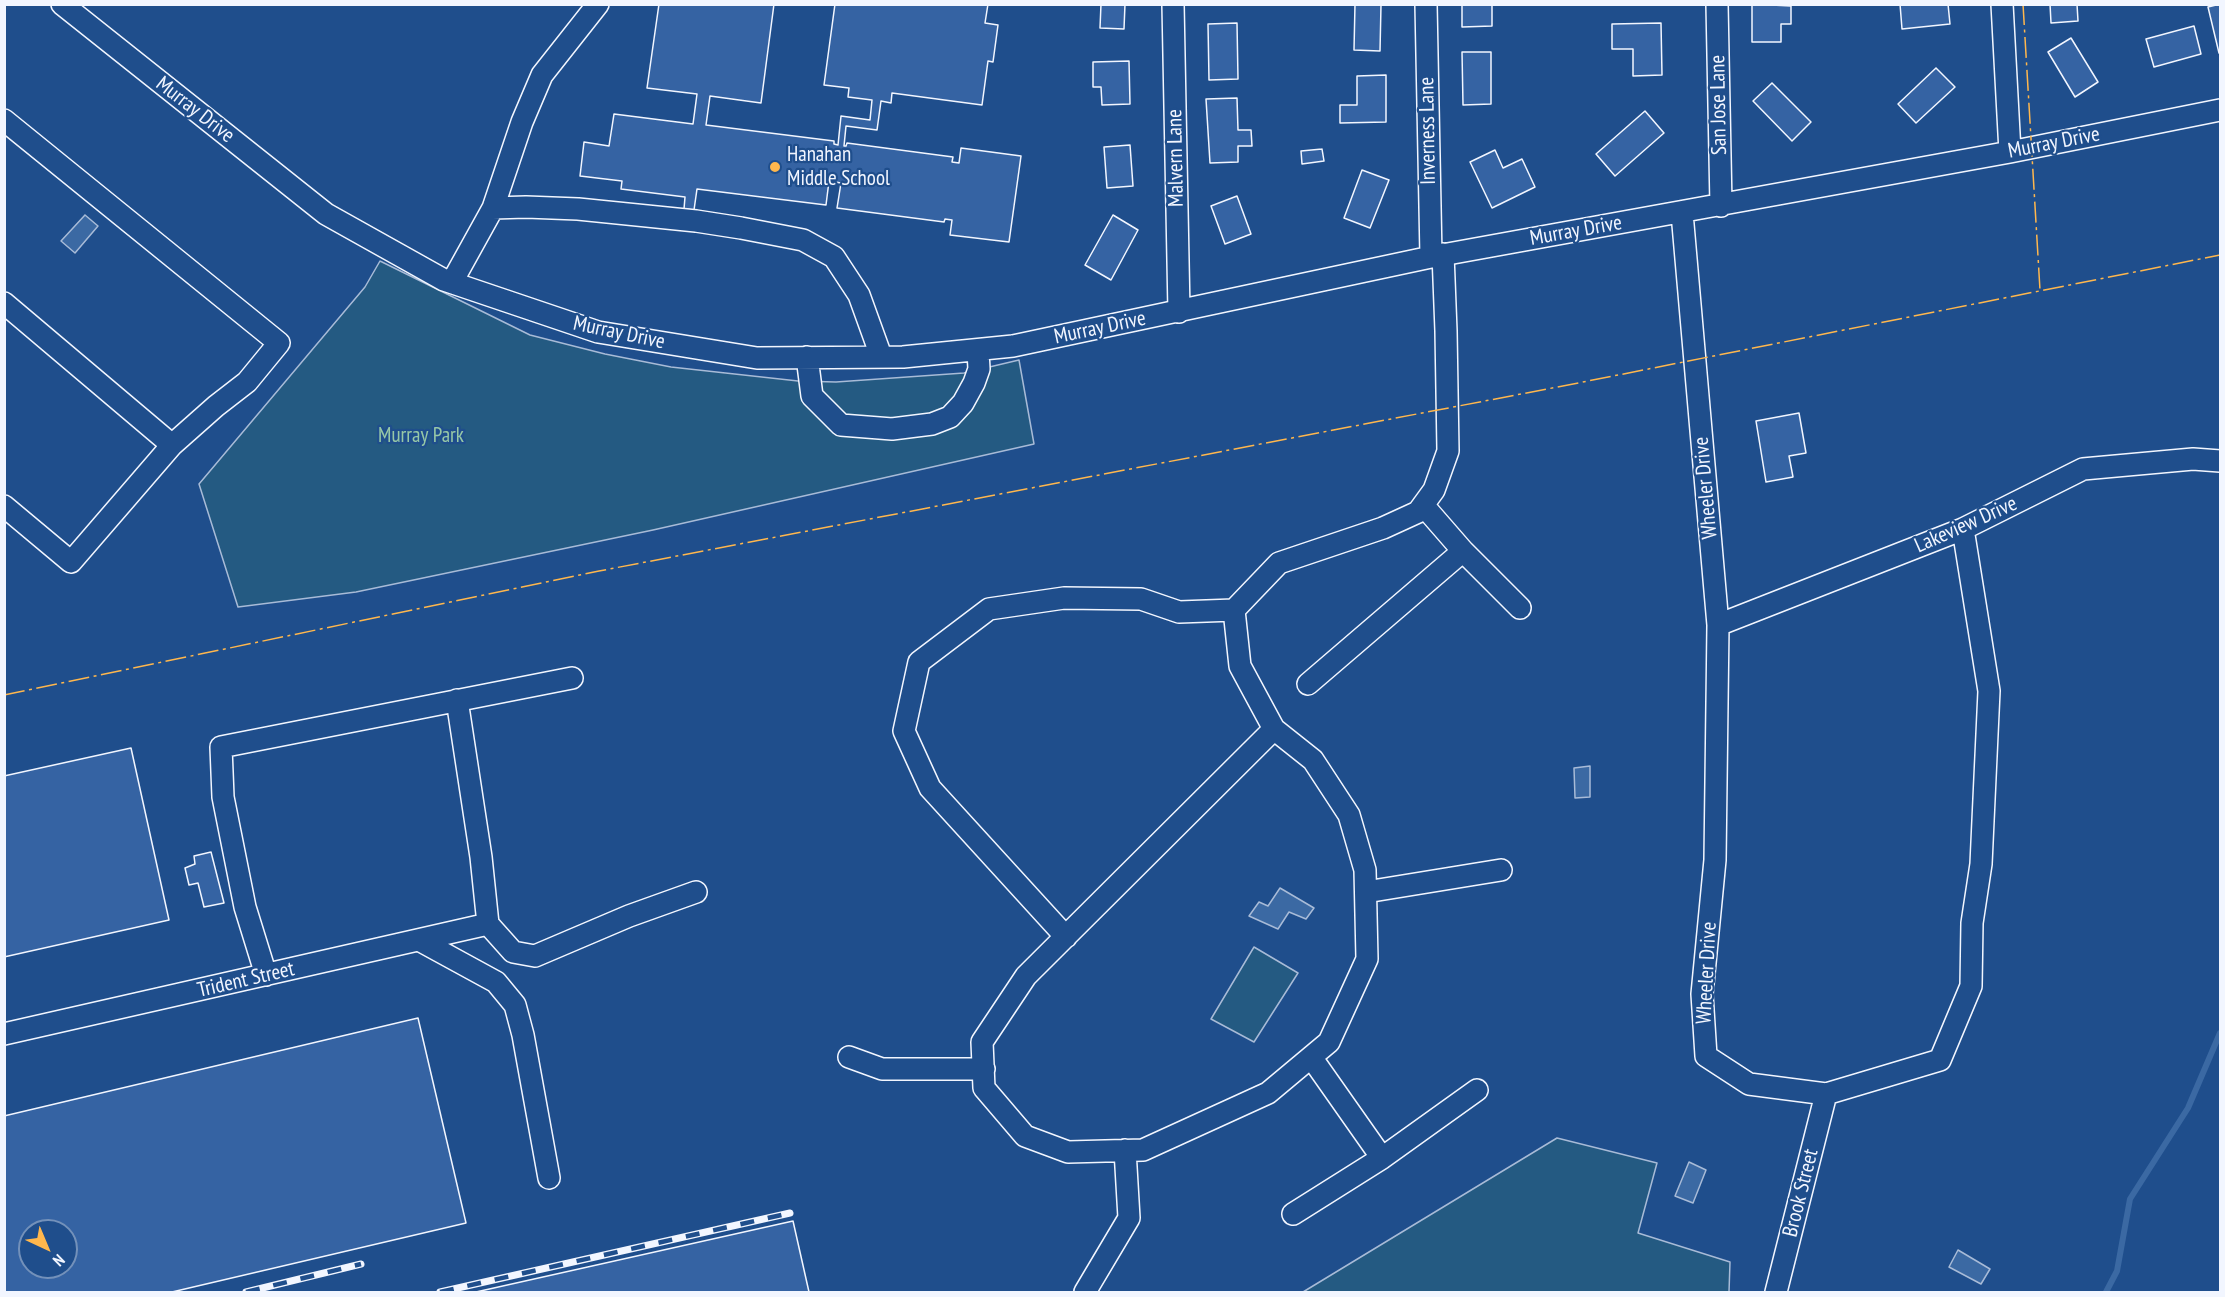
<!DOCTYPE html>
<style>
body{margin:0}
#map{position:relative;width:2225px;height:1297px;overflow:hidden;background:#1f4e8c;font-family:"PT Sans Narrow",sans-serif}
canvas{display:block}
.frame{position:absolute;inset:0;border:6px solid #f2f6ff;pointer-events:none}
.north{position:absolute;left:18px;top:1219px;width:60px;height:60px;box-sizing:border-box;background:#1f4e8c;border:2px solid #7391ba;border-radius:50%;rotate:136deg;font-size:16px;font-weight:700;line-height:24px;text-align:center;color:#f2f6ff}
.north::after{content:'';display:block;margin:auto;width:21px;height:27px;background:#ffb74d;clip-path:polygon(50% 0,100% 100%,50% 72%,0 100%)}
</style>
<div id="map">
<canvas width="2225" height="1297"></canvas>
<div class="frame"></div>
<div class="north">N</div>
</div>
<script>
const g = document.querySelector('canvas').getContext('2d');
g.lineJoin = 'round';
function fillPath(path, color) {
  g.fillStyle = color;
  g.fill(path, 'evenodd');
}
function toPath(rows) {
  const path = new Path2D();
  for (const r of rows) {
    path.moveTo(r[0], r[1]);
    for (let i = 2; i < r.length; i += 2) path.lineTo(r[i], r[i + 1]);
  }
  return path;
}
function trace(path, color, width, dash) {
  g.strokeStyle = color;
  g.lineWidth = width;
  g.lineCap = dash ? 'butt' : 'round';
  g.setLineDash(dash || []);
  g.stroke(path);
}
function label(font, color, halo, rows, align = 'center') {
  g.font = font + ' "PT Sans Narrow",sans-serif';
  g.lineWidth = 4.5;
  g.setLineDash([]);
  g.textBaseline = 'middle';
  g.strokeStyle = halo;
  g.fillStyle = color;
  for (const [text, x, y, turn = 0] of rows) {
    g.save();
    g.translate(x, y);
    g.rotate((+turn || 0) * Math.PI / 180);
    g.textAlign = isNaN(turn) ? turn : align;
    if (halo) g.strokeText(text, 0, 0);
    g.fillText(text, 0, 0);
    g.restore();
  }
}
const green = toPath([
 [380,261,530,335,605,354,671,367,798,381,836,382,964,373,1019,360,1034,444,653,530,356,592,238,607,199,484,365,287,380,261],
 [1254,947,1298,973,1254,1042,1211,1019,1254,947],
 [1557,1138,1657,1163,1638,1233,1730,1262,1729,1292,1303,1292,1557,1138]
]);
fillPath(green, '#245a82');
trace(green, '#a8bbd7', 1.5);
const water = toPath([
 [85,215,98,226,75,253,61,241,85,215],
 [1590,766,1590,797,1575,798,1574,768,1590,766],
 [1280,888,1314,908,1306,919,1289,912,1278,929,1249,916,1259,902,1268,906,1280,888],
 [1689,1162,1706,1170,1693,1203,1675,1196,1689,1162],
 [1958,1250,1990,1269,1981,1284,1949,1267,1958,1250]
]);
fillPath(water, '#3b69a3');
trace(water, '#a8bbd7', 1.5);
trace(toPath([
 [2106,1292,2117,1271,2130,1199,2188,1108,2220,1033]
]), '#3b69a3', 6);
const building = toPath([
 [659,4,774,4,761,103,710,96,706,125,834,141,834,144,838,145,841,116,870,120,872,100,848,97,849,88,824,85,835,4,988,4,985,23,998,25,993,62,988,61,982,105,892,93,891,103,881,101,877,130,846,126,844,146,846,146,847,143,953,157,952,162,959,163,961,148,1021,156,1009,242,950,235,952,220,945,219,944,222,837,208,841,183,829,181,826,205,697,189,694,210,684,209,685,197,621,189,622,181,580,176,584,142,609,146,614,114,693,124,697,94,647,88,659,4],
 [1101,4,1125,4,1124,29,1100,28,1101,4],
 [1355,4,1381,5,1380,51,1354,50,1355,4],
 [1462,4,1492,4,1492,26,1462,27,1462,4],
 [1752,4,1791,6,1791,24,1781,24,1781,42,1752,42,1752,4],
 [1900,4,1948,4,1950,24,1902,29,1900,4],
 [2050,4,2077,4,2078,21,2051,23,2050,4],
 [2220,4,2220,53,2219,53,2208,7,2220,4],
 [1237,23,1238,79,1209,80,1208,24,1237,23],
 [1661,23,1662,75,1633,76,1633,49,1612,49,1612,24,1661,23],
 [2194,26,2201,54,2154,67,2146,39,2194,26],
 [2071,38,2098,82,2075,97,2048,52,2071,38],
 [1462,52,1491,52,1491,104,1463,105,1462,52],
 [1129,61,1130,104,1102,105,1101,87,1093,87,1093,62,1129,61],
 [1936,68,1955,87,1916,123,1898,104,1936,68],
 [1386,75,1386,122,1340,123,1340,105,1357,105,1357,76,1386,75],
 [1772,83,1811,122,1792,141,1753,101,1772,83],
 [1237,98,1238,130,1251,130,1252,146,1238,146,1238,162,1210,163,1206,99,1237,98],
 [1645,111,1664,133,1615,176,1596,154,1645,111],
 [1130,145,1133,186,1107,188,1104,147,1130,145],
 [1322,149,1324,161,1302,164,1301,151,1322,149],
 [1495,150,1503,168,1522,159,1535,187,1492,208,1470,162,1495,150],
 [1362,170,1389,180,1370,228,1344,218,1362,170],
 [1237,196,1251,234,1225,244,1211,206,1237,196],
 [1113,215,1138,230,1111,280,1085,265,1113,215],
 [1799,413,1806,453,1789,456,1793,477,1766,482,1756,421,1799,413],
 [131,748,169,920,4,957,4,776,131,748],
 [211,852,224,903,204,907,198,883,189,885,185,868,195,864,194,856,211,852],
 [418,1018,466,1223,172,1292,4,1292,4,1116,418,1018],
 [30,1231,66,1231,66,1267,30,1267,30,1231],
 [793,1221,809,1292,476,1292,793,1221]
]);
fillPath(building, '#3563a3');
trace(building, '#f2f6ff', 1.5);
const minor = toPath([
 [62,4,326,214,444,280,598,332,757,358,903,357,1013,346,1431,257,2010,152,2220,110],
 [1173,4,1179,312],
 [1426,4,1431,257],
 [1717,4,1721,206],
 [2002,4,2010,152],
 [4,120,279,343,247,382,216,406,172,445],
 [493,208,522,122,542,75,598,4],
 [1682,213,1718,625,1715,860,1702,994,1706,1056,1749,1084,1826,1094,1940,1060,1971,986,1972,923,1981,864,1989,691,1963,529],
 [452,282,493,208,526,207,578,209,696,221,741,228,803,240,834,257,859,295,881,356],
 [4,303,172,445,71,562,4,506],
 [807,357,812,396,841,425,892,429,932,424,950,417,963,403,974,383,979,369,978,351],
 [1463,551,1520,608],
 [1234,610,1240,666,1274,729],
 [1718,625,1963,529,2083,469,2193,459,2220,461],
 [1308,684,1463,551,1423,505],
 [457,700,481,857,488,924,513,952,535,956,629,916,696,892],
 [1274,729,1313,760,1349,815,1365,870,1367,959,1329,1042,1268,1093,1143,1150,1068,1152,1025,1136,984,1088,982,1042,1026,976,1274,729],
 [1366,892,1501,870],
 [1066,937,930,788,904,731,919,662,989,609,1064,598,1141,599,1179,612,1234,610,1279,563,1383,528,1418,512,1434,490,1448,451,1446,331,1443,254],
 [419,940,496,982,515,1005,523,1035,549,1178],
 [266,975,245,907,223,797,221,747,572,678],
 [4,1034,488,924],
 [849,1057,882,1069,984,1069],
 [1382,1158,1477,1090],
 [1293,1214,1382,1158,1311,1057],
 [1085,1292,1129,1218,1125,1150],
 [1776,1292,1826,1094]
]);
trace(minor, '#f2f6ff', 24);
trace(minor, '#1f4e8c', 21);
const rail = toPath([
 [246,1292,361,1264],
 [440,1292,790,1213]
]);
trace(rail, '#f2f6ff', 7);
trace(rail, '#1f4e8c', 4.5, [14]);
trace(toPath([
 [2023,4,2040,290],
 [4,695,599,571,1568,385,2220,255]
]), '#ffb74d', 1.5, [21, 4.5, 3, 4.5]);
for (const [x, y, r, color] of [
 [775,167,6,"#ffb74d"]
]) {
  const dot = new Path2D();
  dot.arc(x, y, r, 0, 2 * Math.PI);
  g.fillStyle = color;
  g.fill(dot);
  trace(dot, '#1f4e8c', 2);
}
label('21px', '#f2f6ff', '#1f4e8c', [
 ["San Jose Lane",1719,105,-91],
 ["Murray Drive",195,110,38],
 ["Inverness Lane",1428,131,-91],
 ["Murray Drive",2054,143,-11],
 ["Malvern Lane",1176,158,-91],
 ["Murray Drive",1576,231,-10],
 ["Murray Drive",1100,328,-12],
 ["Murray Drive",619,333,12],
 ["Wheeler Drive",1706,488,-95],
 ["Lakeview Drive",1966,525,-24],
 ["Wheeler Drive",1707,973,-87],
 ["Trident Street",246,980,-13],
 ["Brook Street",1801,1193,-76]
]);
label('21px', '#f2f6ff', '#1f4e8c', [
 ["Hanahan",787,155],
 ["Middle School",787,179]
], 'left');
label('21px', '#97c8a6', '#1f4e8c', [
 ["Murray Park",421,436]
]);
</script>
